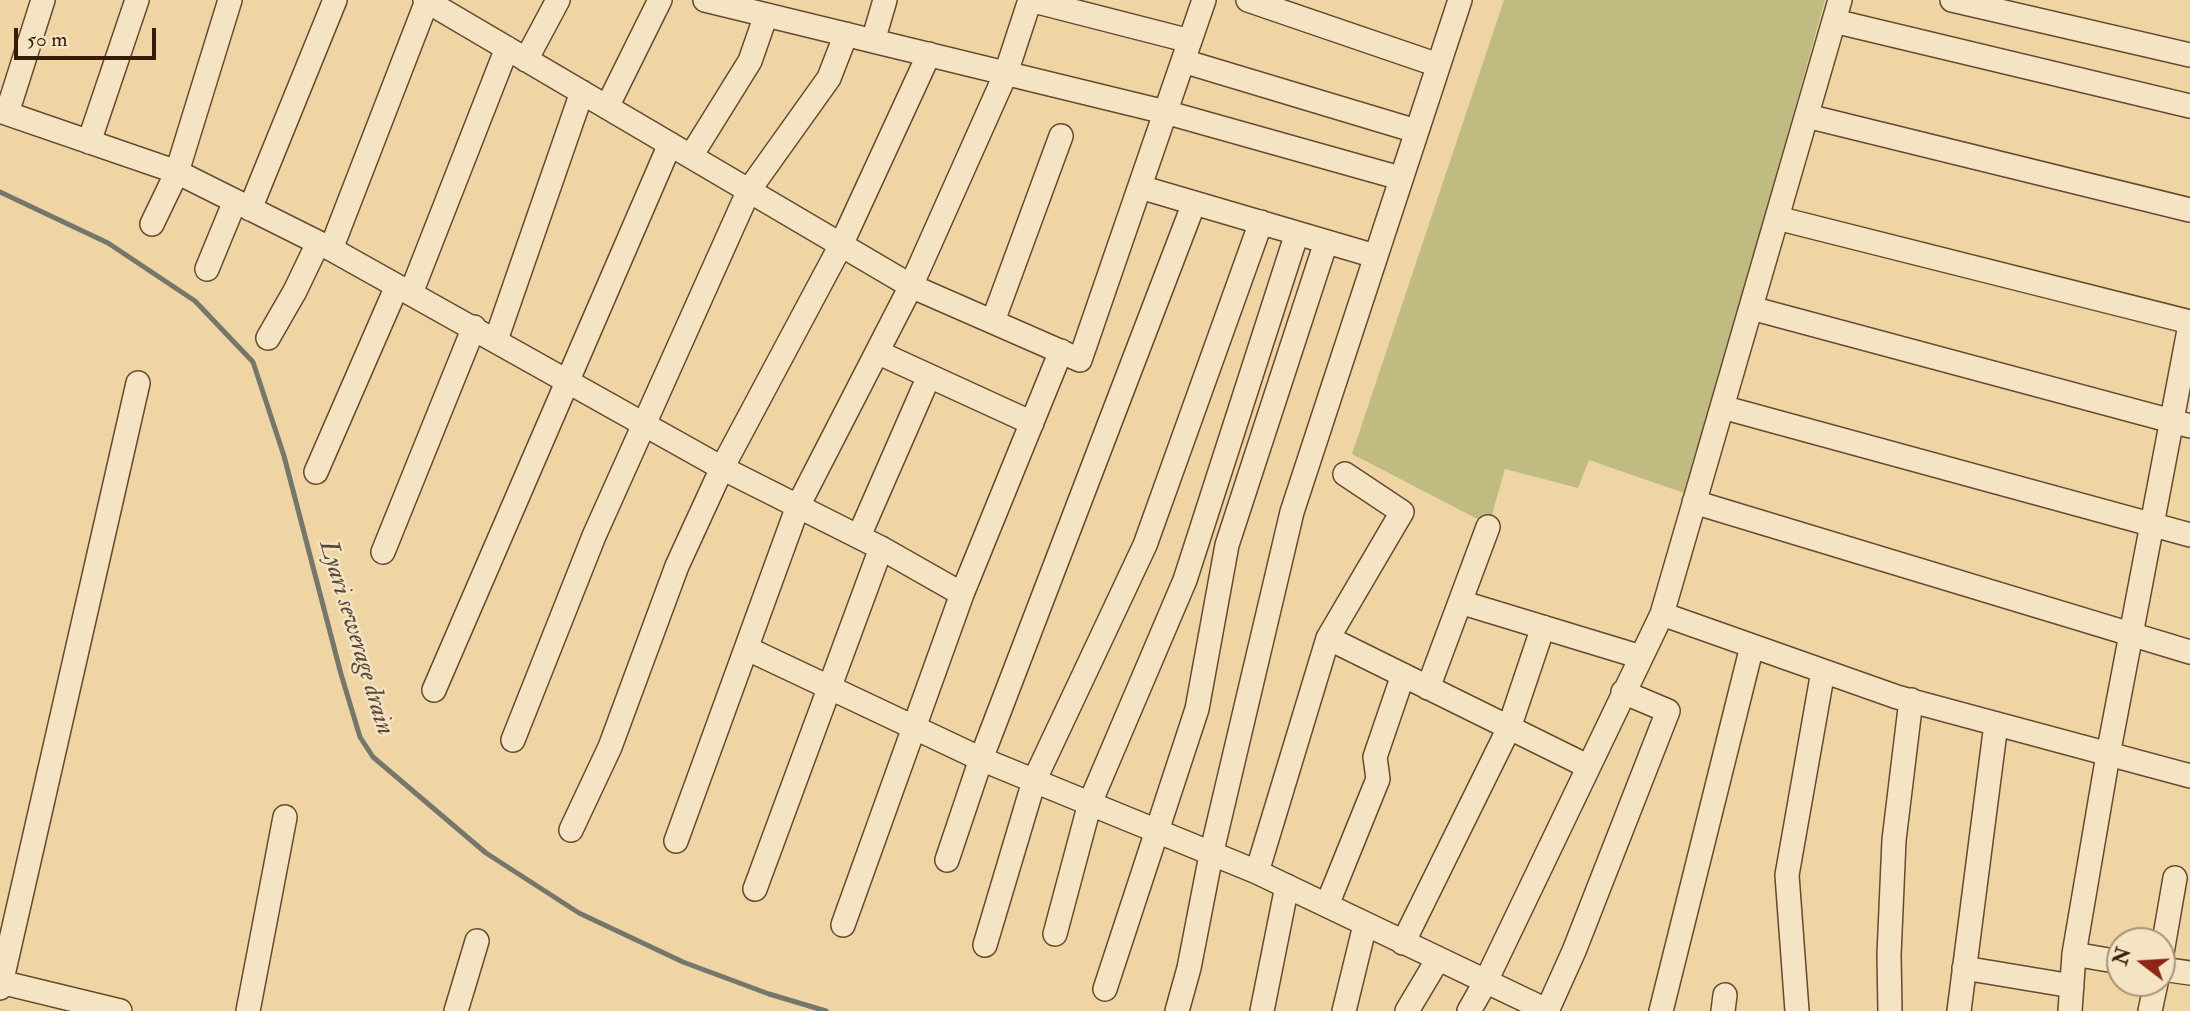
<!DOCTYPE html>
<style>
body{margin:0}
#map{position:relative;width:2190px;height:1011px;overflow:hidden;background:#f0d5a4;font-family:"IM FELL Double Pica",serif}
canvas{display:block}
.north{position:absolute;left:2106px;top:927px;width:70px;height:70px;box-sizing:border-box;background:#f5e4c4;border:2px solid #a99379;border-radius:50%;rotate:287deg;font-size:19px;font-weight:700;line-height:28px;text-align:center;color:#381a08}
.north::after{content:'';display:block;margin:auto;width:24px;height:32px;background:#8f2418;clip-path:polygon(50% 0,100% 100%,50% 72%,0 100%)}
.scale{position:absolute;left:14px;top:28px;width:142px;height:32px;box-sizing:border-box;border:4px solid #381a08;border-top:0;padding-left:9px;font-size:21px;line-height:24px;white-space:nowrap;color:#381a08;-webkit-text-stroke:5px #f5e4c4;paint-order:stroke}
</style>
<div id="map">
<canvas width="2190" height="1011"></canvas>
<div class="north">N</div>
<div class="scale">50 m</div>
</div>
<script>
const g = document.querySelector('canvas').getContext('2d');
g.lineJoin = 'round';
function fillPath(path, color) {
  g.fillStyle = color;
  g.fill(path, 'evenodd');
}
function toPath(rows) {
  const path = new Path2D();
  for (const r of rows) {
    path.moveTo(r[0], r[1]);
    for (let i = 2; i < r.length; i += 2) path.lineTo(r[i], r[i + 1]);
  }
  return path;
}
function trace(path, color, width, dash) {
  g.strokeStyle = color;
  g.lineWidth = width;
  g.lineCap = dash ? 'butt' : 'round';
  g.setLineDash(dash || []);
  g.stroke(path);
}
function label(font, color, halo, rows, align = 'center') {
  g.font = font + ' "IM FELL Double Pica",serif';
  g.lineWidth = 5;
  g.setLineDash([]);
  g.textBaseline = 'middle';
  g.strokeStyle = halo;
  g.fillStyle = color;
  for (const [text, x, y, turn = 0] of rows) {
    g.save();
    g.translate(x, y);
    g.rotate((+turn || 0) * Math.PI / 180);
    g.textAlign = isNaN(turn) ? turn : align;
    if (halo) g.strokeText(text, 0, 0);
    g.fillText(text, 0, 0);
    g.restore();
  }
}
fillPath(toPath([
 [1504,0,1825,0,1687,494,1589,460,1578,488,1505,469,1489,525,1352,454]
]), '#c0bc81');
trace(toPath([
 [0,192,108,243,195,301,253,362,284,456,341,674,360,737,373,757,486,853,579,913,683,962,769,994,826,1011]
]), '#74786c', 5);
const minor = toPath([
 [425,0,911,286,1080,360,1204,0],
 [705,0,1165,112,1400,178],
 [1030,0,1190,41],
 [1248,0,1438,65],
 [1952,0,2190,55],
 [1834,21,2190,106],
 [873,41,885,0],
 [526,60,558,0],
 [1183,61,1416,131],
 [607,107,660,0],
 [0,111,177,172,331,249,722,468,881,548,962,594],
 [7,113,43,0],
 [1807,116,2190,210],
 [89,142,137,0],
 [691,156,750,61,766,15],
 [1140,187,1375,256],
 [250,209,335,0],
 [1777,218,2190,322],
 [152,224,177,172,230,0],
 [331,249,427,1],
 [207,269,235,201],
 [411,293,507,48],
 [1751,308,2190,426],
 [993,321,1061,136],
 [268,338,295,291,318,243],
 [496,340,582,92],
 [877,352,1032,423],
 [1722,407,2190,535],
 [316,472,397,286],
 [1694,502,2190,652],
 [859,536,929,376],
 [383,552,474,327],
 [1460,602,1641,657],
 [1662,614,1897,697,2190,776],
 [1328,638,1587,766],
 [748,649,981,759,1257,872,1548,1011],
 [1428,688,1488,527],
 [434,690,670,144],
 [513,740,594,536,749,190,829,78,846,34],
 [571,830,610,747,677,566,722,468,841,245,929,54],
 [676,841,798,506,911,286,1006,73,1030,0],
 [947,860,981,759,1194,203],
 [1257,872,1328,638,1402,512,1345,474],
 [755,889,881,548],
 [1327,905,1378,779,1375,757,1403,675],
 [843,925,962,594,1061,351],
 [1055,934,1090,803,1185,580,1297,233],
 [1403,943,1509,728,1543,627],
 [985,945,1034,781,1145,545,1261,222],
 [2162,953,2175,878],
 [2074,954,2120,962],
 [1964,968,2072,986],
 [2162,969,2190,973],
 [0,982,120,1011],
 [0,988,138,383],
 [1105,989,1197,709,1227,545,1326,242],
 [248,1011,285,817],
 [456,1011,477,941],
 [1177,1011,1189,968,1211,855,1292,512,1460,0],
 [1262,1011,1287,886],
 [1344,1011,1365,925],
 [1407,1011,1438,959],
 [1469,1011,1486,981,1662,614,1840,0],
 [1547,1011,1574,951,1668,711,1623,692],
 [1661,1011,1752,646],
 [1723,1011,1725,995],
 [1797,1011,1787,875,1823,671],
 [1890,1011,1889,955,1894,840,1911,700],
 [1959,1011,1996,724],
 [2070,1011,2074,954,2108,755,2190,325],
 [2150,1011,2156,983]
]);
trace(minor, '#66492f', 26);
trace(minor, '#f5e4c4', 23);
label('italic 26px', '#56493a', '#f5e4c4', [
 ["Lyari sewerage drain",355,638,73]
]);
</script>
